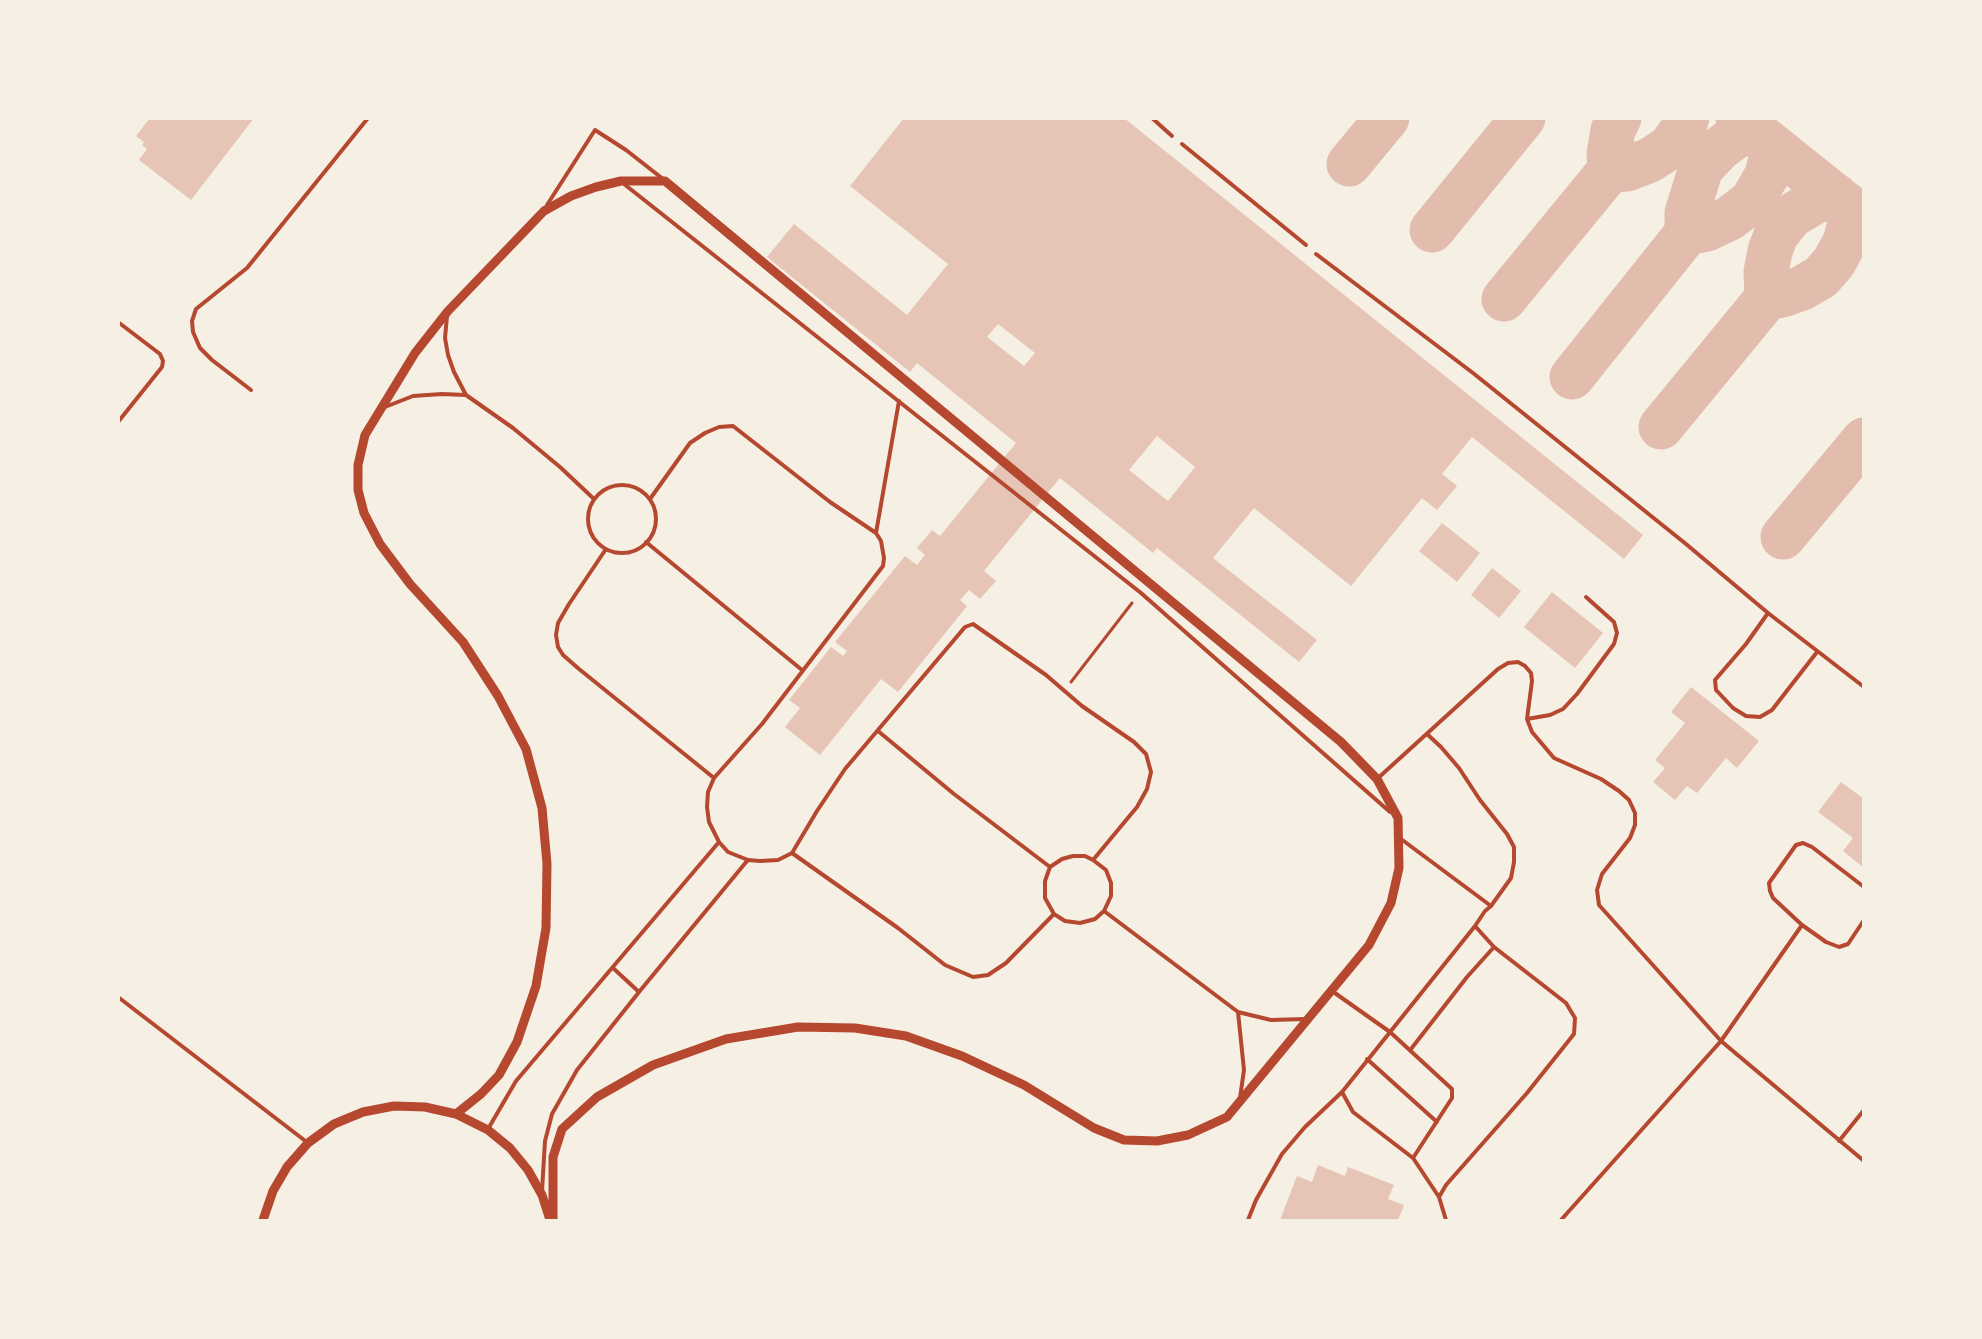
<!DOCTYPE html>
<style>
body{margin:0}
#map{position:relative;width:1982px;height:1339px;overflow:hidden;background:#f6efe4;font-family:"PT Sans Narrow",sans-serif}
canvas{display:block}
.frame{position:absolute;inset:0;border:120px solid #f6efe4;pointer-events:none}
</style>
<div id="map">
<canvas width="1982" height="1339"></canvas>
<div class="frame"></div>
</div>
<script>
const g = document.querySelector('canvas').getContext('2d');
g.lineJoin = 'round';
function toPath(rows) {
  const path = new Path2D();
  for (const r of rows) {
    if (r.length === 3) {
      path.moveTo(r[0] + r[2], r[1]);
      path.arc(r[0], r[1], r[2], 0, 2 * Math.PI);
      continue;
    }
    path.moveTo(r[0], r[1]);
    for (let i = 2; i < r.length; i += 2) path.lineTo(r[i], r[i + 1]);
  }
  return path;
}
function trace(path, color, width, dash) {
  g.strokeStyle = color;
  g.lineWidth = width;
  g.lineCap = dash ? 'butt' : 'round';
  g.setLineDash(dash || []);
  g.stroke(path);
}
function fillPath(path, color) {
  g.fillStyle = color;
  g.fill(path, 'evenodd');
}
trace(toPath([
 [1738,118,1864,219],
 [1349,164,1387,118],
 [1610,170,1627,169,1650,160,1670,147,1682,130,1687,118],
 [1432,230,1523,118],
 [1687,233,1707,229,1730,218,1752,201,1767,175,1771,158,1769,144],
 [1767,298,1783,295,1802,288,1821,277,1834,262,1845,242,1850,223,1846,204],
 [1504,299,1610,170,1609,154,1613,130,1619,118],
 [1572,377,1687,233,1687,213,1701,168,1719,149,1735,137,1753,131],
 [1661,427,1767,298,1766,272,1770,251,1776,235,1791,216,1816,201,1836,196],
 [1783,537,1864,440]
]), '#e2bdae', 45);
fillPath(toPath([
 [150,118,254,118,191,200,139,160,147,149,142,145,144,142,136,136],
 [904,118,1124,118,1643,535,1624,559,1472,437,1442,474,1457,486,1437,510,1422,498,1351,586,1254,508,1213,558,1317,640,1299,662,1157,548,1153,553,1060,478,984,571,996,581,980,599,969,590,960,600,967,606,898,692,881,679,820,755,785,727,800,708,789,700,831,647,843,656,847,651,835,642,905,556,917,565,925,555,917,548,932,530,940,536,1016,443,917,363,910,372,767,257,794,224,907,315,948,264,850,186],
 [998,324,1035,353,1024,366,987,337],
 [1157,436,1195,467,1168,501,1129,470],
 [1442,523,1480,553,1457,582,1419,551],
 [1492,568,1521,591,1499,618,1471,595],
 [1552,592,1603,633,1575,668,1524,627],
 [1691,687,1759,741,1737,768,1726,758,1697,793,1687,786,1675,800,1653,782,1665,768,1655,760,1685,723,1671,712],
 [1841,782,1864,799,1864,868,1843,851,1853,838,1818,812],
 [1318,1165,1345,1176,1348,1167,1394,1185,1388,1199,1404,1205,1398,1220,1280,1220,1297,1176,1312,1182]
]), '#e6c5b7');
trace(toPath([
 [1071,682,1132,603]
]), '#b5482f', 3);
trace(toPath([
 [1152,118,1172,136],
 [1182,144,1306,245],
 [624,184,1141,593,1390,812],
 [547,205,595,130,626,150,663,179],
 [1316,254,1473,373,1686,544,1768,613,1864,687],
 [447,316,445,338,448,355,454,372,466,395,513,428,560,467,594,499],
 [118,322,160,354,163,361,162,367,118,422],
 [251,390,212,360,200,348,193,332,192,321,196,309,247,268,368,118],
 [385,407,413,396,442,394,466,395],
 [622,519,34],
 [650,499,690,443,705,433,719,427,733,426,830,502,876,533,881,541,884,558,883,566,762,724,714,778,708,792,707,807,709,822,719,842,728,852,748,860,760,861,778,860,792,853,817,811,845,769,965,627,973,624,1046,675,1082,706,1134,742,1146,754,1151,772,1147,789,1137,807,1093,860],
 [876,533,899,401],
 [646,542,802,670],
 [606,549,569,604,558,623,556,635,558,647,563,655,579,669,714,778],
 [1768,613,1746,644,1715,680,1716,690,1733,708,1746,716,1760,717,1772,710,1817,652],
 [1527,719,1550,715,1563,709,1577,694,1614,644,1617,633,1614,622,1586,597],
 [878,731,954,794,1050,867],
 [1427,734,1441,747,1459,768,1480,800,1507,834,1514,847,1514,862,1511,878,1491,906],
 [1377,779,1498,669,1508,663,1518,662,1525,666,1531,673,1532,681,1527,719,1532,732,1554,758,1601,779,1619,791,1629,800,1635,813,1635,825,1630,838,1602,874,1597,890,1599,905,1721,1041,1802,925,1826,942,1839,947,1848,944,1864,920],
 [1401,839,1491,906,1485,911,1475,926],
 [792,853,898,928,945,965,973,977,988,975,1006,963,1054,914],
 [1073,856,1085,856,1093,860,1106,870,1111,883,1111,896,1104,911,1095,919,1080,923,1065,921,1054,914,1045,898,1045,881,1050,867,1062,859,1073,856],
 [1104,911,1238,1012,1271,1020,1305,1019],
 [1802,925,1773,898,1770,891,1769,883,1796,845,1803,843,1812,847,1864,887],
 [1332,991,1390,1032,1452,1089,1452,1098,1413,1158],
 [639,992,747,861],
 [118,997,308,1143],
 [1238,1012,1244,1070,1240,1098],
 [1411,1049,1467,977,1494,947],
 [1367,1059,1437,1122],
 [488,1129,516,1081,719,842],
 [1839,1141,1864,1110],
 [542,1191,545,1141,552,1114,577,1070,639,992,613,968],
 [1439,1197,1413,1158,1353,1112,1342,1092,1475,926,1494,947,1566,1003,1575,1018,1574,1034,1527,1093,1446,1185,1439,1197,1446,1220],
 [1248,1220,1256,1200,1282,1154,1305,1127,1342,1092],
 [1561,1220,1721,1041,1864,1161]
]), '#b5482f', 4);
trace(toPath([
 [456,1114,481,1094,499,1075,517,1042,536,986,546,928,547,864,542,808,526,749,498,696,463,642,410,584,380,544,364,513,358,490,358,465,365,435,415,353,448,311,544,211,571,196,596,187,621,181,665,181,1341,742,1377,779,1398,818,1399,868,1391,903,1369,945,1227,1117,1188,1135,1157,1141,1124,1140,1094,1128,1024,1085,962,1056,906,1036,855,1028,798,1027,726,1039,653,1065,597,1097,562,1129,553,1157,553,1220],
 [263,1220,273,1191,287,1167,308,1143,334,1124,363,1112,394,1106,425,1107,456,1114,488,1130,510,1148,528,1170,542,1195,550,1220]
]), '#b5482f', 9);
</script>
